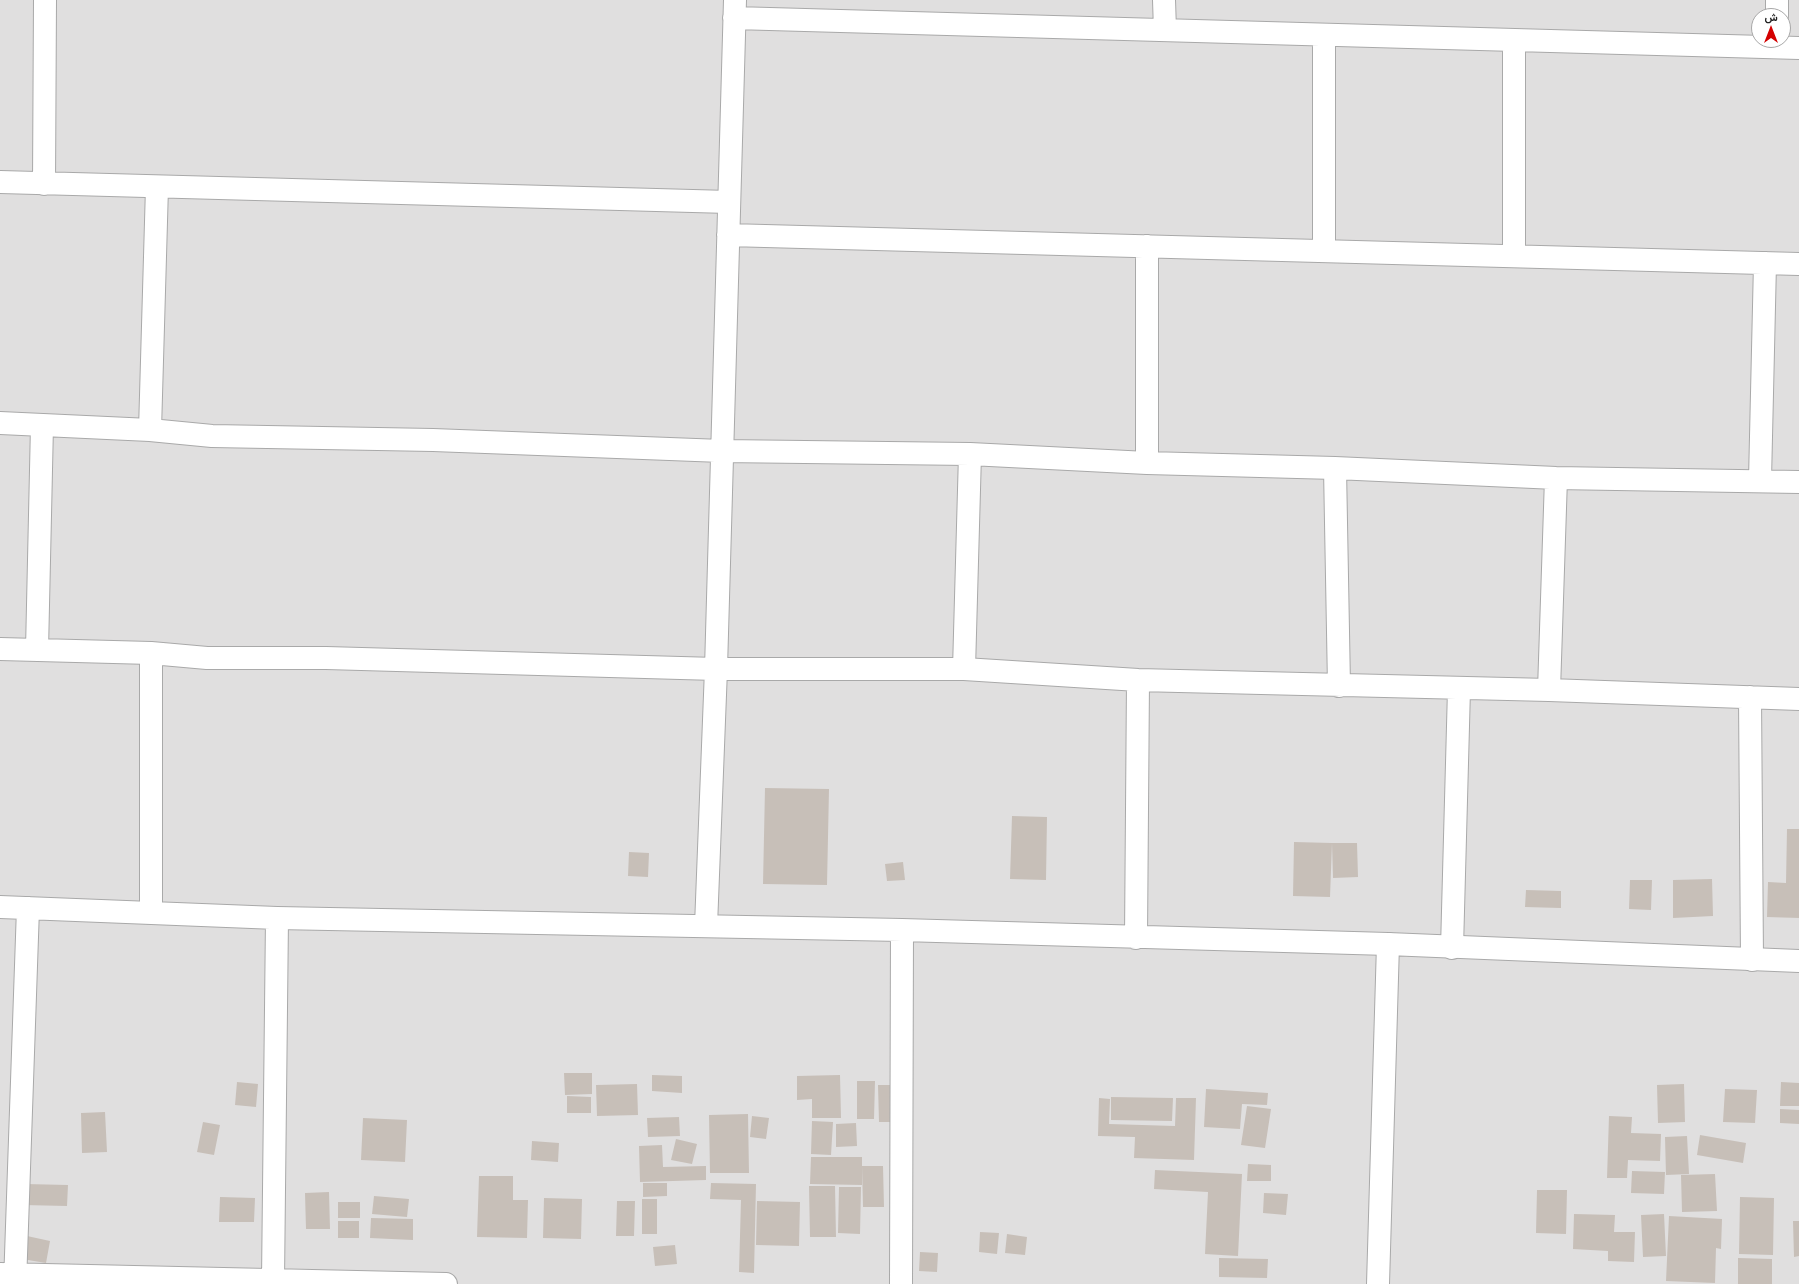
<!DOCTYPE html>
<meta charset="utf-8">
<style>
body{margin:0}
#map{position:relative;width:1799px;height:1284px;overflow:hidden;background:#f2efe9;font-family:Commissioner,Vazirmatn,sans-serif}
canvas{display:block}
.north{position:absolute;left:1751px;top:8px;width:40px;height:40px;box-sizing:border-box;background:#fff;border:1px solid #a7a7a7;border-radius:50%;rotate:0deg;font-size:11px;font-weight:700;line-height:16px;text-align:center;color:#222}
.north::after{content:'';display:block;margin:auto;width:14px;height:18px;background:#d40000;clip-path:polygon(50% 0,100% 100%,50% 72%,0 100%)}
</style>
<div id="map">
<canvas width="1799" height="1284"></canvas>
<div class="north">ش</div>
</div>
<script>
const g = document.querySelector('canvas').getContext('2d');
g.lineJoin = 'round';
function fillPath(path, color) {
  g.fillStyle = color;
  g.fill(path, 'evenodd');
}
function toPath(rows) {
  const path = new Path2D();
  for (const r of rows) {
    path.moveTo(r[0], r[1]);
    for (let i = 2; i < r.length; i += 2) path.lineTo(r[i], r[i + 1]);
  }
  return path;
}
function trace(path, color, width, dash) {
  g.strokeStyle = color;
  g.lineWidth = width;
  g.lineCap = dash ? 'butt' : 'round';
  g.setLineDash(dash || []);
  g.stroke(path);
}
fillPath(toPath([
 [0,0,1799,0,1799,1284,0,1284],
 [1759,16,1783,16,1783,40,1759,40]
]), '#e0dfdf');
fillPath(toPath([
 [765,788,829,789,827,885,763,884],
 [1012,816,1047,817,1046,880,1010,879],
 [1787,829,1799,829,1799,918,1767,917,1768,882,1786,883],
 [1294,842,1332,843,1330,897,1293,896],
 [1332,843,1357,843,1358,877,1333,878],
 [629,852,649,853,648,877,628,876],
 [903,862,905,880,887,881,885,864],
 [1712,879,1713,916,1673,918,1673,880],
 [1630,880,1652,880,1651,910,1629,909],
 [1526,890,1561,891,1561,908,1525,907],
 [564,1073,592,1073,592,1094,565,1095],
 [652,1075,682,1076,682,1093,652,1091],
 [840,1075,841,1118,812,1118,812,1099,797,1100,797,1076],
 [857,1081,875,1081,874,1119,857,1119],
 [237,1082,258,1084,256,1107,235,1105],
 [1781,1082,1799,1083,1799,1106,1780,1106],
 [637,1084,638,1115,597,1116,596,1085],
 [1684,1084,1685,1122,1658,1123,1657,1085],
 [878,1085,892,1085,893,1122,879,1122],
 [1206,1089,1268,1093,1267,1105,1242,1104,1240,1129,1204,1127],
 [1725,1089,1757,1090,1755,1123,1723,1122],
 [567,1096,591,1097,591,1113,567,1113],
 [1111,1097,1173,1098,1172,1121,1111,1120],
 [1099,1098,1110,1099,1109,1124,1175,1126,1176,1098,1196,1098,1194,1160,1134,1158,1135,1137,1098,1136],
 [1247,1106,1271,1109,1265,1148,1241,1145],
 [1780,1109,1799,1110,1799,1124,1780,1123],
 [105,1112,107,1152,82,1153,81,1113],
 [748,1114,749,1173,710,1173,709,1115],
 [752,1116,769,1118,766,1139,750,1137],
 [1609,1116,1632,1117,1631,1133,1661,1134,1660,1161,1628,1160,1627,1178,1607,1178],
 [679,1117,680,1136,648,1137,647,1118],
 [363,1118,407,1120,405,1162,361,1160],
 [812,1121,833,1122,831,1155,811,1154],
 [203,1122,220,1125,214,1155,197,1152],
 [856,1123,857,1146,836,1147,836,1124],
 [1700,1135,1746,1143,1743,1163,1697,1155],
 [1687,1136,1689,1174,1666,1175,1665,1137],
 [676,1139,697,1144,692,1164,671,1160],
 [532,1141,559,1143,558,1162,531,1160],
 [662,1145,663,1167,706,1166,706,1180,640,1182,639,1146],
 [811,1157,862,1157,862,1185,810,1184],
 [1248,1164,1271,1165,1271,1181,1247,1181],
 [862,1166,883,1166,884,1207,863,1207],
 [1155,1170,1242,1174,1238,1256,1205,1254,1208,1192,1154,1189],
 [1632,1171,1665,1172,1664,1194,1631,1193],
 [1715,1174,1717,1211,1682,1212,1681,1175],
 [479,1176,513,1176,513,1200,528,1200,527,1238,477,1237],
 [643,1183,667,1183,667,1196,643,1197],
 [711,1183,756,1184,754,1273,739,1272,741,1200,710,1199],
 [25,1184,68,1185,67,1206,23,1205],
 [809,1186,835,1186,836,1237,810,1237],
 [839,1187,861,1187,860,1234,838,1233],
 [1537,1190,1567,1190,1566,1234,1536,1233],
 [329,1192,330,1229,306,1229,305,1193],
 [1264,1193,1288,1194,1286,1215,1263,1213],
 [374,1196,409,1199,407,1217,372,1214],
 [220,1197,255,1198,254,1222,219,1222],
 [1740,1197,1774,1198,1773,1255,1739,1254],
 [544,1198,582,1199,581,1239,543,1238],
 [642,1199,657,1199,657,1234,642,1234],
 [617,1201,635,1201,634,1236,616,1236],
 [757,1201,800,1202,799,1246,756,1245],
 [338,1202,360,1202,360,1218,338,1218],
 [1574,1214,1615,1215,1614,1232,1635,1232,1634,1262,1608,1261,1608,1251,1573,1249],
 [1664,1214,1666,1256,1643,1257,1641,1215],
 [1669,1216,1722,1219,1721,1249,1716,1248,1715,1283,1666,1281],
 [371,1218,413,1219,413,1240,370,1238],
 [338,1221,359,1221,359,1238,338,1238],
 [1793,1221,1799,1221,1799,1256,1794,1257],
 [980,1232,999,1233,997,1254,979,1252],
 [1007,1234,1027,1237,1025,1255,1005,1253],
 [27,1236,50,1241,46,1263,22,1259],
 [675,1245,677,1264,655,1266,653,1247],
 [920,1252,938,1253,937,1272,919,1271],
 [1219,1258,1268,1259,1267,1278,1219,1277],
 [1738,1258,1772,1259,1772,1284,1738,1284]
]), '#c7bfb8');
const minor = toPath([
 [1164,0,1165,30],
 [1777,16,1777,0],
 [734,18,1799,48],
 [1324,35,1324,251],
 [1514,40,1514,256],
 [0,182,729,202],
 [44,184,45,0],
 [728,235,1799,264],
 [0,423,150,430,212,436,433,440,722,451,970,454,1147,463,1335,468,1556,478,1799,482],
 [150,430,157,187],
 [1147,463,1147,246],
 [1335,468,1339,686],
 [1760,480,1765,263],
 [0,649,151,653,207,658,326,658,716,669,964,669,1138,680,1549,690,1799,699],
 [37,650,42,425],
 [964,669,970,454],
 [1549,690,1556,478],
 [1750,697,1752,960],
 [0,907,277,918,902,930,1388,944],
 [151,912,151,653],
 [706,926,716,669,735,0],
 [1136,938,1138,680],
 [1452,948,1459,689],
 [0,1274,446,1284],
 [273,1280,277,918],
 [15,1284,28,908],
 [901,1284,902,930]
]);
const tertiary = toPath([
 [1378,1284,1388,944,1799,961]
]);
trace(minor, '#a9a9a9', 24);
trace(tertiary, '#a9a9a9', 24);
trace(minor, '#fff', 22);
trace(tertiary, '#fff', 22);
</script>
